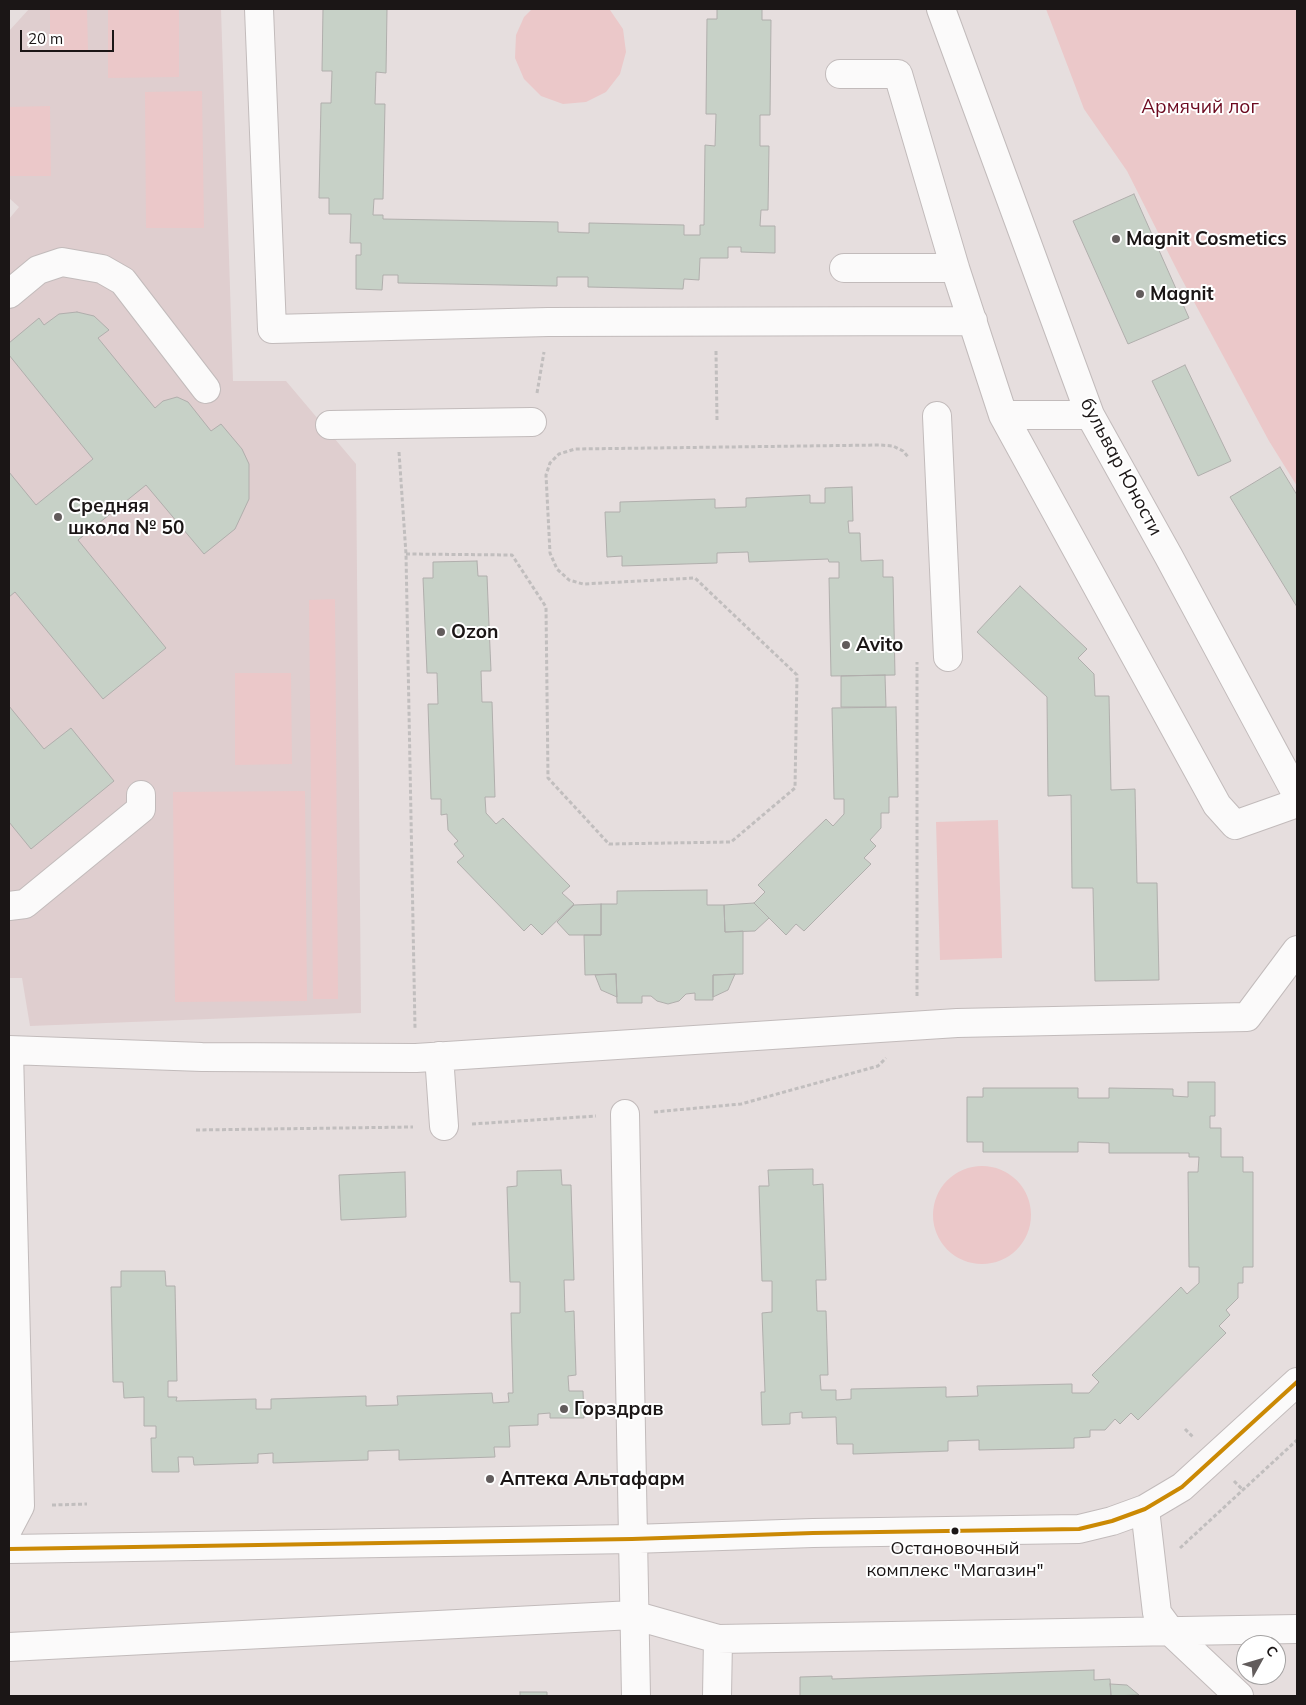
<!DOCTYPE html>
<meta charset="utf-8">
<style>
body{margin:0}
#map{position:relative;width:1306px;height:1705px;overflow:hidden;background:#e6dede;font-family:Mulish,sans-serif}
canvas{display:block}
.frame{position:absolute;inset:0;border:10px solid #1b1616;pointer-events:none}
.north{position:absolute;left:1236px;top:1635px;width:50px;height:50px;box-sizing:border-box;background:#fff;border:1px solid #a4a2a2;border-radius:50%;rotate:51deg;font-size:14px;font-weight:700;line-height:20px;text-align:center;color:#1b1616}
.north::after{content:'';display:block;margin:auto;width:18px;height:22px;background:#625c5c;clip-path:polygon(50% 0,100% 100%,50% 72%,0 100%)}
.scale{position:absolute;left:20px;top:30px;width:94px;height:22px;box-sizing:border-box;border:2px solid #1b1616;border-top:0;padding-left:6px;font-size:15px;line-height:18px;white-space:nowrap;color:#1b1616;-webkit-text-stroke:4px #fff;paint-order:stroke}
</style>
<div id="map">
<canvas width="1306" height="1705"></canvas>
<div class="frame"></div>
<div class="north">С</div>
<div class="scale">20 m</div>
</div>
<script>
const g = document.querySelector('canvas').getContext('2d');
g.lineJoin = 'round';
function fillPath(path, color) {
  g.fillStyle = color;
  g.fill(path, 'evenodd');
}
function toPath(rows) {
  const path = new Path2D();
  for (const r of rows) {
    if (r.length === 3) {
      path.moveTo(r[0] + r[2], r[1]);
      path.arc(r[0], r[1], r[2], 0, 2 * Math.PI);
      continue;
    }
    path.moveTo(r[0], r[1]);
    for (let i = 2; i < r.length; i += 2) path.lineTo(r[i], r[i + 1]);
  }
  return path;
}
function trace(path, color, width, dash) {
  g.strokeStyle = color;
  g.lineWidth = width;
  g.lineCap = dash ? 'butt' : 'round';
  g.setLineDash(dash || []);
  g.stroke(path);
}
function label(font, color, halo, rows, align = 'center') {
  g.font = font + ' Mulish,sans-serif';
  g.lineWidth = 4;
  g.setLineDash([]);
  g.textBaseline = 'middle';
  g.strokeStyle = halo;
  g.fillStyle = color;
  for (const [text, x, y, turn = 0] of rows) {
    g.save();
    g.translate(x, y);
    g.rotate((+turn || 0) * Math.PI / 180);
    g.textAlign = isNaN(turn) ? turn : align;
    if (halo) g.strokeText(text, 0, 0);
    g.fillText(text, 0, 0);
    g.restore();
  }
}
fillPath(toPath([
 [29,9,221,9,233,381,286,381,356,464,361,1013,30,1026,22,978,9,978,9,219,19,207,9,198,9,31]
]), '#dfcecf');
fillPath(toPath([
 [50,9,87,9,88,51,50,52],
 [108,9,179,9,179,77,108,78],
 [532,9,610,10,623,29,626,52,620,74,606,92,586,102,563,104,541,96,524,79,515,58,516,35,524,17],
 [1046,9,1297,9,1297,486,1269,441,1179,274,1127,171,1084,109],
 [202,91,204,228,146,228,145,92],
 [50,106,51,176,9,176,9,107],
 [335,599,338,999,313,999,309,600],
 [235,673,291,673,292,764,235,765],
 [305,791,307,1001,175,1002,173,792],
 [998,820,1002,958,940,960,936,822],
 [982,1215,49]
]), '#ebc8c9');
const building = toPath([
 [323,9,387,9,386,73,376,72,375,104,385,104,383,199,374,199,373,215,383,215,383,219,558,222,558,232,589,233,589,223,684,225,684,235,700,235,700,225,704,225,705,145,715,146,716,114,706,114,707,19,717,19,717,9,762,9,762,20,771,20,770,115,760,115,760,146,769,146,768,210,761,210,760,226,775,226,775,253,741,252,741,247,728,247,728,258,700,258,699,280,684,279,683,289,588,287,588,277,557,277,557,286,398,283,398,275,383,275,382,290,356,289,356,255,361,255,361,243,350,243,351,214,329,214,329,198,319,198,321,103,331,103,332,71,322,71,323,9],
 [1134,194,1189,318,1128,344,1073,221,1134,194],
 [77,312,94,316,109,330,98,338,155,408,163,401,177,397,188,402,211,431,221,424,242,449,249,464,249,499,235,529,204,554,146,485,78,540,166,648,103,699,15,592,9,597,9,472,36,505,93,459,9,355,9,343,39,318,44,325,59,314,77,312],
 [1185,365,1231,461,1198,476,1152,381,1185,365],
 [1280,467,1297,495,1297,607,1230,497,1280,467],
 [852,487,853,521,848,521,849,533,860,533,861,561,883,560,883,577,893,577,895,675,831,676,829,578,839,578,839,562,829,562,828,559,749,562,748,552,717,553,717,563,622,566,622,556,607,557,605,512,620,512,620,502,715,499,715,508,746,507,746,498,810,495,810,503,825,503,825,488,852,487],
 [477,561,478,576,487,576,489,625,491,671,481,671,482,702,492,702,495,797,485,797,486,813,496,824,503,818,570,886,562,893,574,904,542,935,531,924,524,931,457,862,464,856,454,844,458,841,448,830,447,814,441,815,441,799,431,799,428,704,438,704,437,673,427,673,423,578,433,578,433,562,477,561],
 [1020,586,1087,649,1078,658,1094,674,1095,696,1109,696,1111,790,1135,789,1137,883,1157,883,1159,980,1095,981,1093,888,1072,888,1071,795,1048,796,1047,697,977,632,1020,586],
 [885,675,886,707,841,707,841,676,885,675],
 [9,706,44,749,71,728,114,781,31,849,9,822,9,706],
 [896,707,898,797,889,797,889,813,881,813,881,828,870,840,876,846,864,858,871,864,804,931,796,924,786,935,754,903,765,892,758,885,793,851,826,819,833,826,844,814,844,799,834,799,832,708,896,707],
 [707,890,707,905,724,905,725,932,743,931,743,974,713,975,713,1000,695,1000,695,993,686,994,679,1001,668,1004,657,1001,651,996,642,996,642,1003,617,1003,616,974,585,975,584,935,601,935,601,904,617,904,617,891,707,890],
 [754,903,769,918,755,931,725,932,724,905,754,903],
 [601,904,601,935,569,935,557,922,574,905,601,904],
 [616,974,617,997,601,990,595,975,616,974],
 [735,974,728,990,713,997,713,975,735,974],
 [1188,1082,1215,1082,1215,1116,1210,1116,1210,1128,1221,1128,1221,1157,1243,1157,1243,1172,1253,1172,1253,1267,1243,1267,1243,1283,1238,1283,1238,1298,1226,1310,1230,1315,1219,1326,1226,1333,1138,1420,1131,1413,1120,1424,1115,1419,1105,1430,1090,1430,1090,1437,1074,1438,1074,1448,979,1450,979,1440,948,1441,948,1451,853,1454,853,1444,837,1444,836,1417,802,1418,802,1412,790,1413,790,1424,762,1425,761,1392,765,1392,762,1313,772,1312,772,1281,762,1281,759,1186,769,1186,768,1170,813,1169,813,1185,823,1184,826,1280,816,1280,817,1311,826,1311,828,1375,820,1375,821,1390,836,1390,836,1400,851,1399,851,1389,900,1388,946,1387,946,1397,978,1396,977,1386,1072,1384,1072,1393,1089,1393,1099,1382,1092,1375,1181,1287,1187,1294,1199,1283,1199,1267,1189,1267,1188,1172,1198,1172,1199,1157,1189,1157,1189,1153,1109,1153,1109,1143,1078,1142,1078,1152,983,1152,983,1142,967,1142,967,1097,983,1097,983,1088,1078,1088,1078,1098,1109,1098,1109,1088,1173,1089,1173,1096,1188,1097,1188,1082],
 [561,1170,562,1185,571,1185,574,1280,564,1280,565,1312,574,1311,576,1375,568,1376,569,1391,583,1391,584,1418,550,1418,550,1413,538,1414,538,1425,509,1426,510,1447,494,1447,495,1457,399,1460,399,1450,368,1451,368,1460,273,1463,273,1453,258,1454,258,1463,194,1465,193,1457,178,1457,179,1472,152,1472,151,1438,156,1438,156,1426,144,1426,144,1397,124,1398,123,1382,113,1382,111,1287,121,1287,121,1271,165,1271,166,1286,175,1286,177,1381,168,1381,168,1397,177,1397,176,1401,256,1399,256,1409,271,1409,271,1399,366,1396,366,1406,398,1405,397,1396,492,1393,493,1403,509,1402,508,1393,513,1393,511,1313,520,1313,520,1282,510,1282,507,1187,517,1186,517,1171,561,1170],
 [405,1172,406,1217,341,1220,339,1175,405,1172],
 [1094,1670,1094,1680,1110,1679,1111,1696,800,1696,800,1677,832,1676,832,1679,1094,1670],
 [1110,1684,1127,1685,1139,1695,1111,1696,1110,1684],
 [520,1692,547,1692,547,1696,520,1696,520,1692]
]);
fillPath(building, '#c7d1c7');
trace(building, '#b0aeac', 1);
const minor = toPath([
 [259,9,272,329,548,322,973,321],
 [941,9,1090,415,1169,557,1297,795],
 [840,74,898,74,955,268,1003,415,1217,805,1235,825,1297,803],
 [844,268,955,268],
 [9,294,38,270,62,262,102,269,123,281,206,389],
 [1003,415,1090,415],
 [937,416,948,657],
 [330,425,532,422],
 [9,906,25,904,141,809,141,795],
 [9,1050,202,1057,416,1058,957,1023,1247,1017,1297,950],
 [439,1056,444,1126],
 [625,1114,636,1696],
 [1145,1509,1157,1613,1171,1632,1239,1696],
 [9,1527,20,1506,9,1051],
 [9,1549,632,1539,813,1533,1079,1529,1112,1521,1145,1509,1182,1487,1297,1382],
 [9,1647,633,1615,718,1639,1297,1629],
 [717,1696,718,1639]
]);
trace(minor, '#c2bbbb', 30);
trace(toPath([
 [716,351,717,420],
 [537,393,544,352],
 [399,452,406,554,415,1028],
 [406,554,512,555,546,607,548,778,609,844,731,842,795,788,797,675,695,578,583,584,569,580,557,569,550,553,546,475,550,463,559,454,575,449,880,445,893,446,903,451,909,458],
 [917,996,917,662],
 [654,1112,741,1104,878,1066,886,1058],
 [472,1124,596,1116],
 [196,1130,413,1127],
 [1185,1429,1194,1438],
 [1234,1481,1243,1490],
 [52,1505,87,1504],
 [1180,1548,1297,1440]
]), '#c1bebe', 3, [4, 2.5]);
trace(minor, '#fbfafa', 28);
trace(toPath([
 [9,1549,632,1539,813,1533,1079,1529,1112,1521,1145,1509,1182,1487,1297,1382]
]), '#cb8904', 4);
for (const [x, y, r, color] of [
 [1116,239,5,"#625c5c"],
 [1140,294,5,"#625c5c"],
 [58,517,5,"#625c5c"],
 [441,632,5,"#625c5c"],
 [846,645,5,"#625c5c"],
 [564,1409,5,"#625c5c"],
 [490,1479,5,"#625c5c"],
 [955,1531,4.5,"#1b1616"]
]) {
  const dot = new Path2D();
  dot.arc(x, y, r, 0, 2 * Math.PI);
  g.fillStyle = color;
  g.fill(dot);
  trace(dot, '#fff', 2);
}
label('18px', '#1b1616', '#fff', [
 ["Остановочный",955,1549],
 ["комплекс \"Магазин\"",955,1571]
]);
label('19px', '#6c091f', '#fff', [
 ["Армячий лог",1200,107]
]);
label('bold 19px', '#1b1616', '#fff', [
 ["Magnit Cosmetics",1126,239],
 ["Magnit",1150,294],
 ["Средняя",68,506],
 ["школа № 50",68,528],
 ["Ozon",451,632],
 ["Avito",856,645],
 ["Горздрав",574,1409],
 ["Аптека Альтафарм",500,1479]
], 'left');
label('19px', '#1b1616', '#fff', [
 ["бульвар Юности",1121,467,62]
]);
</script>
